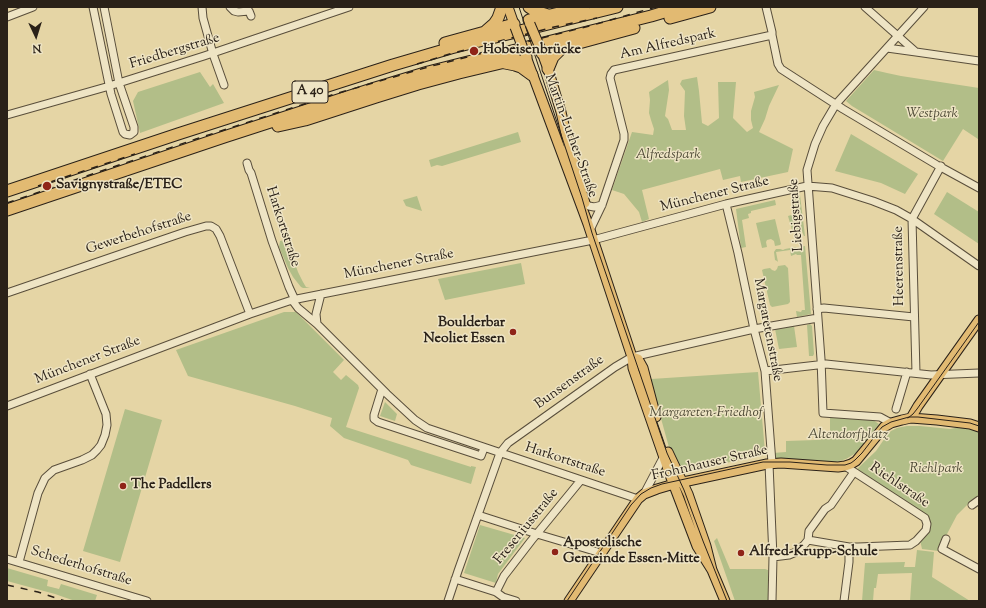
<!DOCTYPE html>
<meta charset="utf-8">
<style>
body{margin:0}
#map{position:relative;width:986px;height:608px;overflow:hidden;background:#e5d5a5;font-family:"Sorts Mill Goudy",serif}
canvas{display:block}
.frame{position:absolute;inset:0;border:8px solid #2a2118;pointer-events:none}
.north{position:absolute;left:16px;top:16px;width:40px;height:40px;-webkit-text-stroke:3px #eee4c4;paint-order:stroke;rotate:176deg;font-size:11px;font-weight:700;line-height:16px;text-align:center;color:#2a2118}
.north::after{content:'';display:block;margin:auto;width:14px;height:18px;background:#2a2118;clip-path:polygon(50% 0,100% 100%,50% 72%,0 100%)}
</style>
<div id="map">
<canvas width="986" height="608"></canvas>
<div class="frame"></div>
<div class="north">N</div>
</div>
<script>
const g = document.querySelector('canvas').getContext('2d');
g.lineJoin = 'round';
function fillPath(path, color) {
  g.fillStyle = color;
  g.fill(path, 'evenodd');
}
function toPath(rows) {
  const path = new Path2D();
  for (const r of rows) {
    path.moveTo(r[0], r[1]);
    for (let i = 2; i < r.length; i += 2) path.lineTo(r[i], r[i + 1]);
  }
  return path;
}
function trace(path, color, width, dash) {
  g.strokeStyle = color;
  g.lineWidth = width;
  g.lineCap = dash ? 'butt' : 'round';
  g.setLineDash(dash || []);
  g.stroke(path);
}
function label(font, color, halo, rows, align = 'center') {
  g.font = font + ' "Sorts Mill Goudy",serif';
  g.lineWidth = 3;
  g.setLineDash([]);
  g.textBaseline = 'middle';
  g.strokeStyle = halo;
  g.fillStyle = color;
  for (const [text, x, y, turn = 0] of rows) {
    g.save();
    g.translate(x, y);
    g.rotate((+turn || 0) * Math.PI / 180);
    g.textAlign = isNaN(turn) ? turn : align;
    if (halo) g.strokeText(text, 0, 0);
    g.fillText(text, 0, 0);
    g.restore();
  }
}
fillPath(toPath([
 [874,70,887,73,901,76,979,88,979,136,978,139,963,129,943,161,852,106,846,101],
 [200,72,210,87,213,84,224,103,140,133,133,101,138,92],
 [697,77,699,91,702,123,708,126,719,118,718,82,736,82,733,118,747,132,753,128,751,120,751,111,755,97,754,92,779,85,769,106,765,119,759,132,793,149,788,172,741,182,740,176,723,180,720,169,642,190,649,219,642,222,639,212,624,194,612,190,632,132,653,135,654,129,651,120,649,113,650,100,649,92,668,80,669,90,665,116,668,119,672,130,686,130,684,116,685,91,680,84,682,80],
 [518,132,521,142,442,166,437,165,431,167,429,160],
 [851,134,918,174,905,194,881,183,835,171],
 [947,192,979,212,979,244,934,214],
 [800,195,805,236,804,236,801,229,792,230,788,216,795,214,793,204,795,204,795,196],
 [417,196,422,211,406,206,403,200],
 [775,200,776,205,751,211,751,213,748,214,749,218,742,220,746,247,741,248,736,209],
 [775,219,781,244,780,245,775,246,774,241,771,239,767,240,766,242,767,247,762,248,756,223],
 [285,240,287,241,298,272,303,282,306,287,310,288,303,288,301,287,293,277,288,268,279,247,280,241],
 [805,246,811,314,797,317,796,311,801,312,802,310,805,310,801,255,797,255,796,254,791,256,790,250,776,252,778,262,777,261,775,260,774,252,776,249,780,249,783,250,785,249,796,247,797,249,800,249,800,247],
 [521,263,525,284,445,300,438,279],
 [785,265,788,268,790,302,788,304,772,307,770,305,762,270,764,269,770,268,772,270,775,271,777,269,778,266],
 [284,312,296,312,344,360,333,372,341,380,346,375,358,385,359,388,346,427,471,467,471,466,476,467,471,484,411,465,408,460,344,438,330,426,332,418,295,406,188,376,176,350],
 [810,324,812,326,814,354,813,356,809,356,807,325],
 [794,326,797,347,779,349,775,329],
 [758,372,765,452,763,455,684,472,681,470,670,451,649,375,651,379],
 [385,402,397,414,395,421,380,416],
 [125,409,162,420,120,562,83,551],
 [830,417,873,420,879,424,856,453,846,459,836,462,774,459,773,453,786,452,786,441,816,440,830,438],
 [970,425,979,427,979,497,969,503,957,515,938,551,922,549,920,540,927,516,857,469,876,451,887,435,891,431,897,428,907,426,920,426,950,429],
 [480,525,525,538,498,574,496,583,464,573],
 [717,538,730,569,765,569,768,570,768,575,770,578,771,601,735,601,714,541],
 [917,550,934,552,932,577,970,601,910,601,912,573,878,574,876,588,874,588,873,601,862,601,865,563,905,562,904,567,915,567],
 [7,568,48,580,47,586,59,589,61,584,97,595,95,601,75,601,55,594,7,581]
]), '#b2be88');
const minor = toPath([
 [93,7,111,94,123,132,125,134,130,135,134,132,134,127,119,83,104,7],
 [202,7,203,18,213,54,224,85],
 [230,7,234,11,238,12,249,11,251,16],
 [766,7,772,32,772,35,778,64,781,69,843,109,937,165,979,188],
 [865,7,916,52,979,61],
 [7,17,33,7],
 [887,48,916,52],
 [7,115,106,87,204,56,349,7],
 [247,163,249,170,251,173,272,241,289,287,295,300],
 [585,203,589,206,594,207,602,205],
 [726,204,738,253,754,329,765,371,772,463],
 [590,230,602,205,624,140,624,134,610,78,611,74,614,70,772,35],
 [7,293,185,232,206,226,211,226,216,229,220,236,250,314],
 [292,300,298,308,317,324,387,394,415,420,427,428,638,499],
 [817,309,824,308,914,317],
 [317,324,316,314,321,294],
 [765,371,826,364,931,375,979,373],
 [916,373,912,219,941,166],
 [382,389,374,415,374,419,378,422,481,456,484,448],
 [7,406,250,314,292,300,593,240,726,204,807,186,832,188,873,201,896,210,912,219,979,266],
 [896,409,907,372],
 [891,423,880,417,823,413,821,359,807,170,815,144,823,126,836,104,924,7],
 [769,464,773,557,772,601],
 [644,494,664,456],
 [972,505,979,500],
 [478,515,537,534,601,553],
 [946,539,942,549,979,569],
 [808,540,849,547,858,547,910,545,916,541,926,530,927,524,925,518,845,466],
 [773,557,789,555,796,552,804,545,808,540,809,531,825,509,831,505,854,472],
 [7,559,147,601],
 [19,562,38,493,45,478,54,470,82,460,92,455,97,450,101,445,105,435,107,425,106,414,90,374],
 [455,579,496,592,503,597,516,601],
 [496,592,504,576,531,541,581,480],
 [448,601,458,571,500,453,508,443,615,367,632,357,754,329,818,318],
 [844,601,849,562,849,547]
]);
const major = toPath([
 [508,7,515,27],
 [541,50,548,69,561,112,569,147,585,203],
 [525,54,588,224,632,357,633,368,670,475,697,546,712,570],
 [632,357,638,359,643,368,656,417],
 [911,418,918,406,979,320],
 [668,452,688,494,706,546,712,570,725,601],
 [569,601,638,499,644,494,657,489,674,484,767,464,781,463,838,467,845,466,851,464,856,461,884,427,891,423,902,420,911,418,937,420,970,424,979,427]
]);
const highway = toPath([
 [529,7,535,11,548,15],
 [670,18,710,7],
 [529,20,584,7],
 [486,31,494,24,498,18,502,7],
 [445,43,514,24],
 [542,53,634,28],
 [505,63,515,65,521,67,532,75],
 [548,69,553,57,562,48],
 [278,126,305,120,376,97,418,84,459,73,526,57],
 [7,191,178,134,393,65,451,48,617,7],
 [7,210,224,137,372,89,428,72,651,16,681,7]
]);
trace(minor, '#594e3b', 9);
trace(major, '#2a2118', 11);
trace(highway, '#2a2118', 13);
trace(minor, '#eee4c4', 7);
trace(major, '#e2ba72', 9);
trace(highway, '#e2ba72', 11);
trace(toPath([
 [519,7,582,198,592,233,667,453,684,490,703,541,727,601],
 [908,418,913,414,917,409,979,322],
 [567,601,631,505,641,494,651,488,662,484,763,462,790,462,827,465,845,465,851,463,855,460,862,453,882,427,891,422,909,417,918,417,970,423,979,426]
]), '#2a2118', 1);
trace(toPath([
 [417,64,453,53,554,27,597,18],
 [38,186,135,154],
 [7,203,196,139,335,94,428,67,593,25,656,7],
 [7,585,38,592,65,601]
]), '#2a2118', 1.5, [7, 7]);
const majorBridge = toPath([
 [530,24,541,50],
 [515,27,525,54]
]);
trace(majorBridge, '#2a2118', 11, []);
trace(majorBridge, '#e2ba72', 9);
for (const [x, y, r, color] of [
 [474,51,5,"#8f2418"],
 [47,186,5,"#8f2418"],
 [513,332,4,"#8f2418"],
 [123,486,4,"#8f2418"],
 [555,552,4,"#8f2418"],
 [741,553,4,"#8f2418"]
]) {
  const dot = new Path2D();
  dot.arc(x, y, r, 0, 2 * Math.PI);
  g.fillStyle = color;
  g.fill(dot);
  trace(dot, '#eee4c4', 1.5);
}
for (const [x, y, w] of [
 [310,92,36]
]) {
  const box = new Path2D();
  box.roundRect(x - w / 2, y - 11, w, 22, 3);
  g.fillStyle = '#eee4c4';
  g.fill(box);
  trace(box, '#2a2118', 1);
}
label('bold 13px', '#2a2118', null, [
 ["A 40",310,92]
]);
label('14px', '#2a2118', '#eee4c4', [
 ["Am Alfredspark",668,45,-13],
 ["Friedbergstraße",175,52,-17],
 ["Martin-Luther-Straße",570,136,70],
 ["Münchener Straße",715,195,-14],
 ["Liebigstraße",797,215,-94],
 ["Harkortstraße",282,227,72],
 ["Gewerbehofstraße",139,234,-18],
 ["Münchener Straße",399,265,-11],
 ["Heerenstraße",900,266,-91],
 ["Margaretenstraße",767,330,79],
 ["Münchener Straße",88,361,-21],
 ["Bunsenstraße",570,383,-36],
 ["Harkortstraße",565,461,18],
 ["Frohnhauser Straße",710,464,-13],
 ["Riehlstraße",899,486,34],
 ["Freseniusstraße",527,527,-51],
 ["Schederhofstraße",81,567,17]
]);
label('bold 14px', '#2a2118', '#eee4c4', [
 ["Hobeisenbrücke",483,51],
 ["Savignystraße/ETEC",56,186],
 ["Boulderbar",505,324,"right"],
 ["Neoliet Essen",505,340,"right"],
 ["The Padellers",131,486],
 ["Apostolische",563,544],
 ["Gemeinde Essen-Mitte",563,560],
 ["Alfred-Krupp-Schule",749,553]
], 'left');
label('italic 14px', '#4c4834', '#eee4c4', [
 ["Westpark",932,115],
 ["Alfredspark",668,156],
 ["Margareten-Friedhof",706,414],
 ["Altendorfplatz",848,436],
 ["Riehlpark",936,470]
]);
</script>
